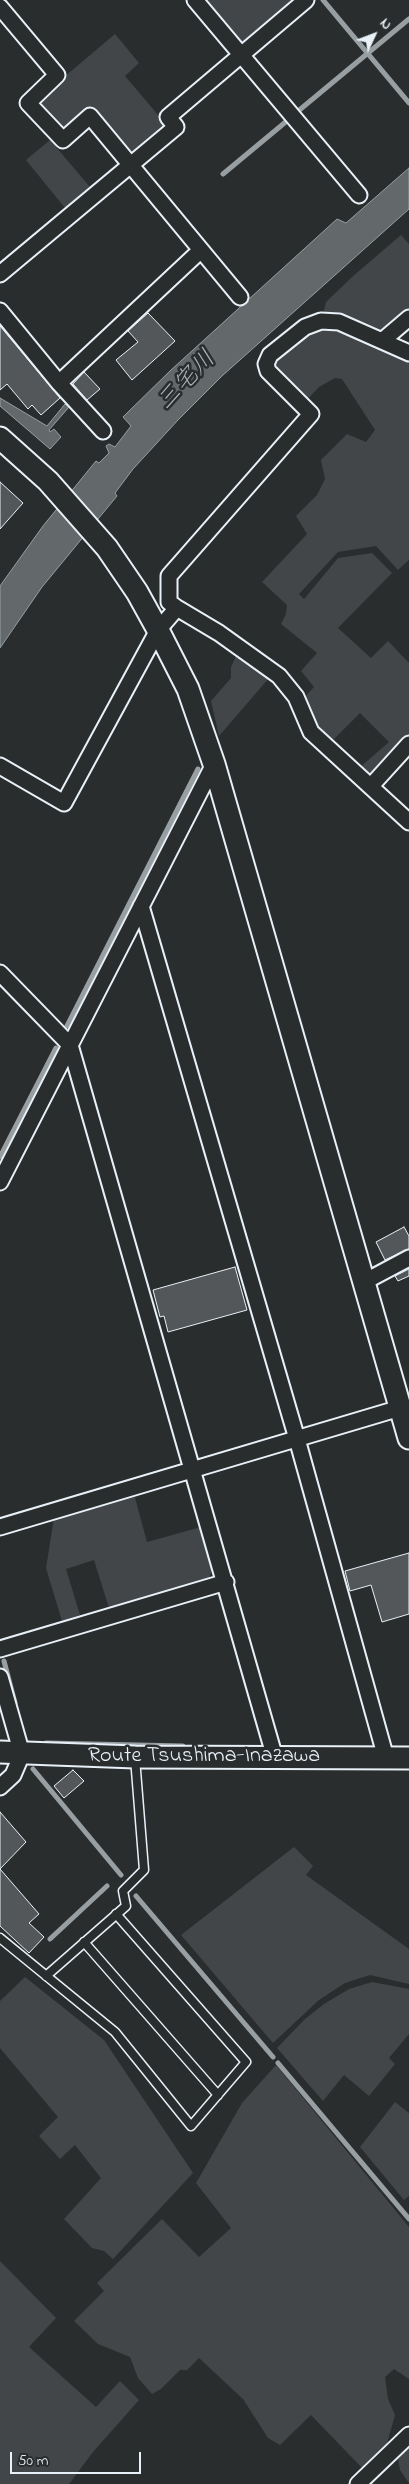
<!DOCTYPE html>
<meta charset="utf-8">
<style>
body{margin:0}
#map{position:relative;width:409px;height:2484px;overflow:hidden;background:#2a2d2e;font-family:"Indie Flower",sans-serif}
canvas{display:block}
.north{position:absolute;left:349px;top:10px;width:50px;height:50px;-webkit-text-stroke:4px #2a2d2e;paint-order:stroke;rotate:47deg;font-size:14px;font-weight:700;line-height:20px;text-align:center;color:#e8f1f8}
.north::after{content:'';display:block;margin:auto;width:18px;height:22px;background:#e8f1f8;clip-path:polygon(50% 0,100% 100%,50% 72%,0 100%)}
.scale{position:absolute;left:10px;top:2452px;width:131px;height:22px;box-sizing:border-box;border:2px solid #e8f1f8;border-top:0;padding-left:6px;font-size:15px;line-height:18px;white-space:nowrap;color:#e8f1f8;-webkit-text-stroke:4px #2a2d2e;paint-order:stroke}
</style>
<div id="map">
<canvas width="409" height="2484"></canvas>
<div class="north">N</div>
<div class="scale">50 m</div>
</div>
<script>
const g = document.querySelector('canvas').getContext('2d');
g.lineJoin = 'round';
function fillPath(path, color) {
  g.fillStyle = color;
  g.fill(path, 'evenodd');
}
function toPath(rows) {
  const path = new Path2D();
  for (const r of rows) {
    path.moveTo(r[0], r[1]);
    for (let i = 2; i < r.length; i += 2) path.lineTo(r[i], r[i + 1]);
  }
  return path;
}
function trace(path, color, width, dash) {
  g.strokeStyle = color;
  g.lineWidth = width;
  g.lineCap = dash ? 'butt' : 'round';
  g.setLineDash(dash || []);
  g.stroke(path);
}
function label(font, color, halo, rows, align = 'center') {
  g.font = font + ' "Indie Flower","Klee One",sans-serif';
  g.lineWidth = 5;
  g.setLineDash([]);
  g.textBaseline = 'middle';
  g.strokeStyle = halo;
  g.fillStyle = color;
  for (const [text, x, y, turn = 0] of rows) {
    g.save();
    g.translate(x, y);
    g.rotate((+turn || 0) * Math.PI / 180);
    g.textAlign = isNaN(turn) ? turn : align;
    if (halo) g.strokeText(text, 0, 0);
    g.fillText(text, 0, 0);
    g.restore();
  }
}
fillPath(toPath([
 [203,0,297,0,247,42,238,42],
 [115,34,139,63,125,76,164,122,163,128,137,150,129,151,91,107,66,128,60,128,39,106,38,99],
 [50,140,90,187,65,208,26,160],
 [401,235,409,244,409,310,384,333,325,317,324,310,326,302,352,277],
 [321,325,341,327,409,358,409,560,398,570,376,546,338,552,299,594,304,599,338,558,372,553,392,573,338,628,371,658,388,641,409,663,409,735,373,774,367,776,359,768,389,742,360,713,331,742,315,727,303,699,314,687,301,671,317,653,281,624,286,614,287,605,262,582,307,534,296,516,317,495,325,479,321,460,347,434,366,442,375,430,342,379,335,378,319,387,306,401,272,371,273,359],
 [237,654,269,678,219,736,211,701,231,678,231,667],
 [134,1494,147,1542,201,1527,213,1568,209,1578,109,1608,94,1560,66,1569,80,1615,62,1621,46,1568,54,1518],
 [294,1847,313,1866,306,1875,409,1949,409,1984,370,1975,345,1983,319,2000,273,2043,181,1935],
 [25,1977,104,2040,193,2173,113,2259,104,2251,92,2248,64,2219,101,2178,75,2145,60,2159,39,2136,58,2117,0,2048,0,2001],
 [372,1982,409,1989,409,2034,389,2058,395,2064,369,2096,344,2075,323,2101,277,2048,305,2019,324,2004,349,1989],
 [276,2065,409,2227,409,2379,394,2369,385,2377,388,2399,395,2415,387,2443,369,2461,366,2472,311,2415,280,2445,268,2438,243,2399,199,2358,187,2370,180,2370,161,2389,152,2394,138,2378,130,2357,98,2344,74,2321,104,2291,97,2283,162,2219,199,2257,231,2228,196,2183,242,2103],
 [395,2102,409,2113,409,2196,404,2200,360,2147],
 [0,2261,56,2318,29,2347,96,2407,120,2381,139,2400,93,2452,69,2484,0,2484],
 [409,2443,409,2483,400,2470,397,2454]
]), '#424648');
const water = toPath([
 [409,168,409,209,222,376,178,420,133,469,115,493,117,496,42,587,0,648,0,586,43,526,96,461,99,463,109,453,106,446,109,444,115,447,131,426,123,417,171,370,337,219,346,223,409,168],
 [0,398,47,426,65,404,69,407,49,430,50,432,54,429,61,437,50,449,0,406,0,398]
]);
fillPath(water, '#63686b');
trace(water, '#989fa3', 1);
trace(toPath([
 [323,0,409,103],
 [297,112,409,19],
 [223,174,288,120],
 [67,1026,198,769],
 [0,1157,56,1048],
 [4,1661,15,1703],
 [46,1743,183,1746],
 [33,1769,121,1875],
 [136,1896,273,2057],
 [50,1939,107,1886],
 [278,2063,409,2219]
]), '#989fa3', 5);
const building = toPath([
 [148,313,175,341,132,380,116,360,138,342,128,331,148,313],
 [0,326,60,398,41,415,32,405,28,409,7,384,0,390,0,326],
 [84,372,100,389,87,400,73,384,84,372],
 [0,482,23,503,0,529,0,482],
 [404,1227,409,1236,409,1249,385,1260,376,1242,404,1227],
 [235,1267,247,1310,168,1332,164,1316,160,1317,153,1290,235,1267],
 [409,1269,409,1276,398,1281,395,1276,409,1269],
 [409,1553,409,1614,382,1622,371,1585,350,1591,345,1571,409,1553],
 [73,1770,84,1781,64,1798,54,1786,73,1770],
 [0,1812,26,1842,0,1869,0,1812],
 [0,1869,39,1914,29,1923,44,1937,29,1953,0,1926,0,1869]
]);
fillPath(building, '#535759');
trace(building, '#e8f1f8', 1);
const lane = toPath([
 [0,1938,115,2032,191,2126,246,2062,116,1914],
 [84,1942,218,2095],
 [46,1976,126,1906,123,1891,144,1870,135,1758]
]);
const street = toPath([
 [195,0,359,195],
 [0,7,57,75,28,103,63,140,90,116,240,297],
 [0,274,176,127,168,117,306,0],
 [0,311,59,383,103,431],
 [382,341,409,318],
 [59,383,201,250],
 [177,608,169,602,169,576,311,414,268,371,266,364,270,355,305,327,321,321,339,322,409,353],
 [0,766,64,803,158,630,177,608,219,633,279,676,296,697,311,732,409,822],
 [371,786,409,744],
 [141,906,297,1439,386,1758],
 [0,973,70,1045,275,1758],
 [0,1182,214,764],
 [364,1282,409,1258],
 [0,1527,400,1408],
 [0,1649,226,1582],
 [0,1677,22,1754,13,1775,0,1787],
 [358,2484,409,2435]
]);
const secondary = toPath([
 [0,438,48,481,107,548,137,592,158,630,188,689,214,764,409,1438],
 [0,1752,135,1757,409,1758]
]);
trace(lane, '#e8f1f8', 11);
trace(street, '#e8f1f8', 19);
trace(secondary, '#e8f1f8', 25);
trace(lane, '#2a2d2e', 8);
trace(street, '#2a2d2e', 15);
trace(secondary, '#2a2d2e', 21);
label('22px', '#e8f1f8', '#2a2d2e', [
 ["Route Tsushima-Inazawa",204,1757]
]);
label('italic 24px', '#acb3b9', '#2a2d2e', [
 ["三宅川",188,382,-46]
]);
</script>
